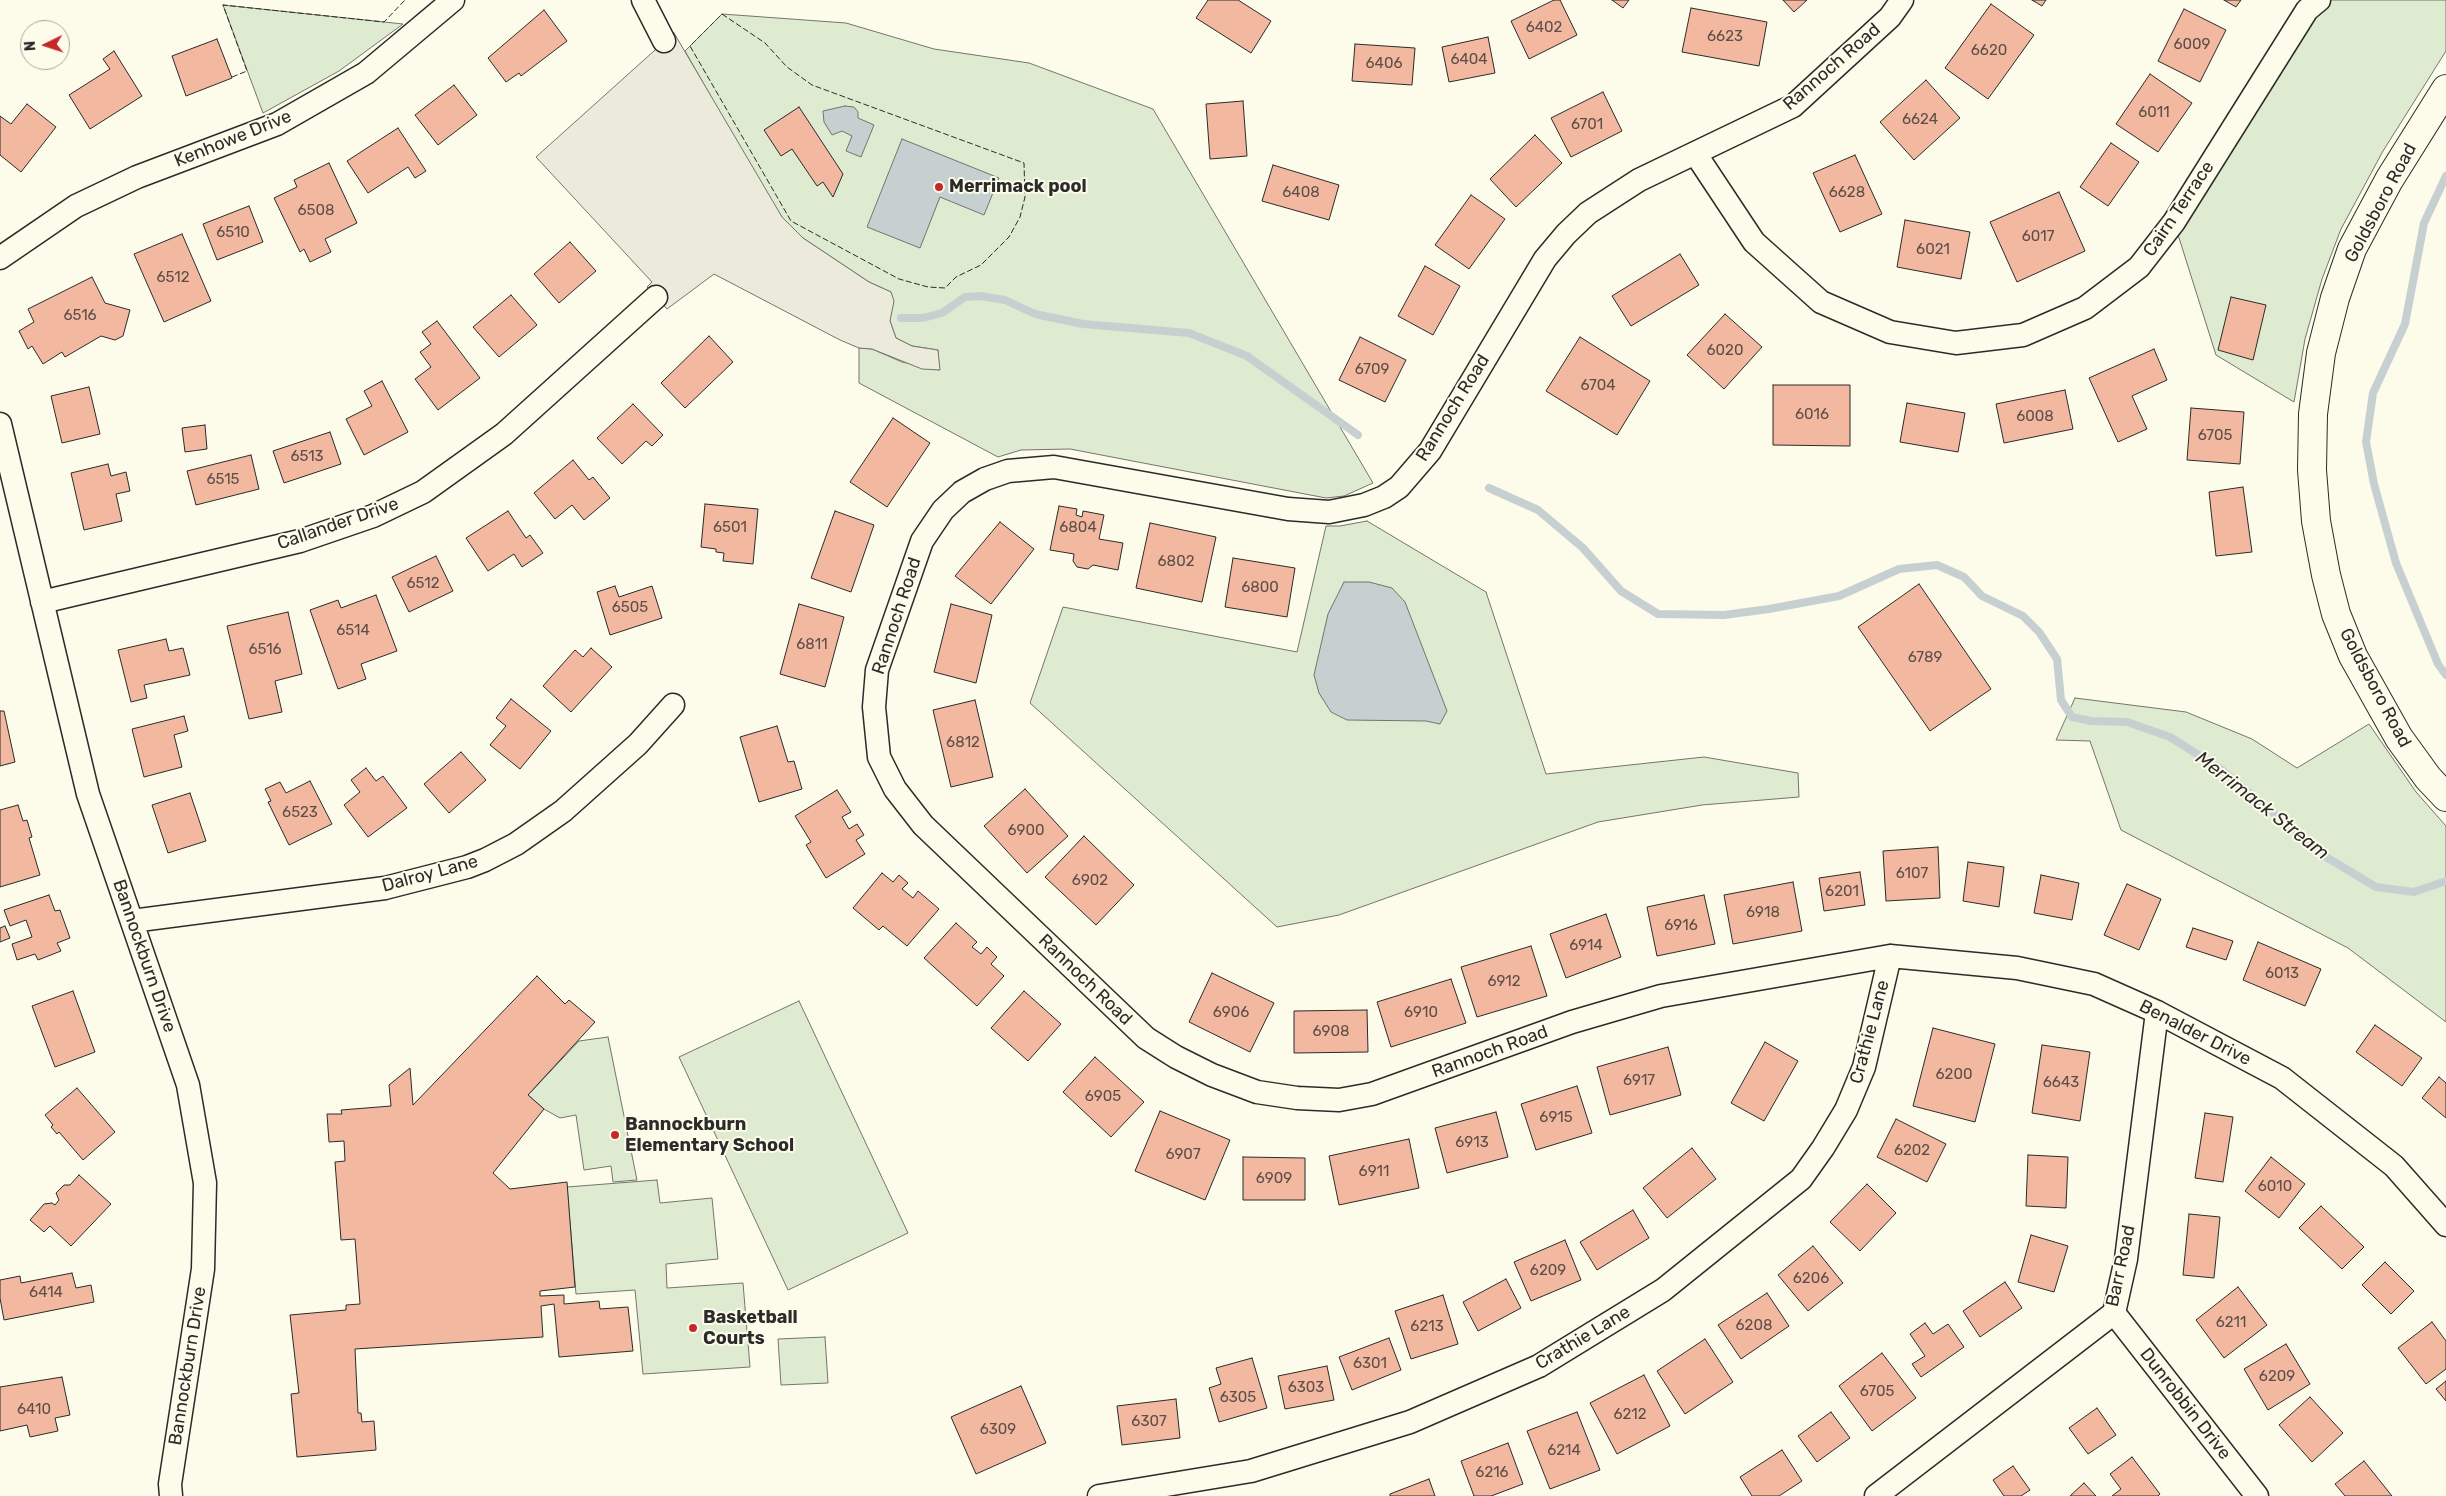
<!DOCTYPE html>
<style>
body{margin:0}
#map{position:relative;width:2446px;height:1496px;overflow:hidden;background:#fdfbea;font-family:Rubik,sans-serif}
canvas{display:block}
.north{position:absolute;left:20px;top:20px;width:50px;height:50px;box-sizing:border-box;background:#fdfbea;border:1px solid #a9a89e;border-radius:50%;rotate:266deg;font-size:14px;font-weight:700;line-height:20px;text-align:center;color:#2b2b2b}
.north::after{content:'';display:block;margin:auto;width:18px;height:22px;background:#c62828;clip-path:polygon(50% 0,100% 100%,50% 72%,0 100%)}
</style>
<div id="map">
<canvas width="2446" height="1496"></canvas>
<div class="north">N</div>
</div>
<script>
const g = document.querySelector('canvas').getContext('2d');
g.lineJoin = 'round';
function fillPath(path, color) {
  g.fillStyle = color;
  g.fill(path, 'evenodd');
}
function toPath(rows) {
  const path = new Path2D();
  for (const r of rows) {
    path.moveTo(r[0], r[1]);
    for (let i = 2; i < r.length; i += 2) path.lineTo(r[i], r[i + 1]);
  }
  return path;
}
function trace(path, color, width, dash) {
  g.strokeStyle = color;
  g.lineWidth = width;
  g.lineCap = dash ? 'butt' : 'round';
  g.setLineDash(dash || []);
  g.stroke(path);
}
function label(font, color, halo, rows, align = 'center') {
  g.font = font + ' Rubik,sans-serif';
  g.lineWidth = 4;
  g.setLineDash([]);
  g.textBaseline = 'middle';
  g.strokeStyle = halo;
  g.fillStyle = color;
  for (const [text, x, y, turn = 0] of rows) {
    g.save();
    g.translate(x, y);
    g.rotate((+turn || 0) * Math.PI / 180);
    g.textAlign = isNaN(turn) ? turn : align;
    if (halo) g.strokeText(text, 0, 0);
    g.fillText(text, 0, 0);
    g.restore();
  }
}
const green = toPath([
 [2319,0,2446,0,2446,51,2383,151,2341,229,2322,279,2305,339,2294,402,2216,355,2174,222,2319,0],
 [223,5,384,22,403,24,339,71,263,113,223,5],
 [722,14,846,23,934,49,1029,63,1153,109,1373,483,1344,496,1326,498,1070,449,1021,450,998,457,859,383,859,348,872,349,902,362,939,370,938,350,912,346,896,338,890,321,891,292,869,282,803,238,782,217,765,192,685,51,722,14],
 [1367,521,1486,592,1546,774,1704,757,1798,773,1799,797,1702,805,1598,822,1339,915,1277,927,1030,703,1063,607,1297,652,1326,526,1340,526,1367,521],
 [2075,698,2186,712,2252,739,2297,768,2369,724,2416,792,2446,826,2446,1022,2348,948,2121,830,2090,741,2056,740,2075,698],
 [799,1001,908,1233,788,1290,679,1057,799,1001],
 [608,1037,637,1180,613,1182,611,1166,584,1170,576,1115,560,1118,544,1109,528,1095,579,1041,608,1037],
 [657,1180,660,1203,712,1198,718,1259,666,1264,667,1288,743,1283,750,1367,643,1374,635,1290,576,1294,567,1187,657,1180],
 [825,1337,828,1383,781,1385,778,1339,825,1337]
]);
fillPath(green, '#deebd1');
trace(green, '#74746e', 1);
const parking = toPath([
 [674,33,782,217,803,238,869,282,891,292,894,301,890,321,896,338,912,346,938,350,940,370,922,369,872,349,859,348,840,340,714,274,667,309,647,287,652,282,536,157,674,33]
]);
fillPath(parking, '#eceadb');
trace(parking, '#74746e', 1);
const water = toPath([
 [845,106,854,107,858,112,858,118,874,125,861,157,846,151,852,136,842,131,832,135,824,122,823,111,845,106],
 [902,139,999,178,984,215,940,197,920,248,867,227,902,139],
 [1344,582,1369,582,1392,588,1405,602,1447,711,1440,724,1426,721,1347,720,1331,712,1319,693,1314,675,1328,614,1344,582]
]);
fillPath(water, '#c7d0d0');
trace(water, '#74746e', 1);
trace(toPath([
 [2446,176,2424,223,2405,324,2373,393,2366,442,2374,484,2396,563,2438,664,2446,675],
 [901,318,923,318,942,313,965,297,980,296,1005,300,1035,314,1083,324,1189,333,1247,356,1358,435],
 [1489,488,1538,510,1583,548,1621,591,1658,614,1724,615,1769,609,1839,596,1899,569,1937,565,1964,577,1982,596,2023,616,2039,632,2057,659,2061,700,2072,717,2091,721,2127,722,2170,737,2222,770,2326,857,2376,887,2414,892,2446,881]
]), '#c7d0d0', 8);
const building = toPath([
 [1208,0,1238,0,1271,21,1251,53,1196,18,1208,0],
 [1554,0,1560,0,1577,35,1529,59,1511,21,1554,0],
 [1612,0,1629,0,1623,8,1612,0],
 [1783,0,1807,0,1794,12,1783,0],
 [2032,0,2046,0,2042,6,2032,0],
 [2224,0,2241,0,2236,7,2224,0],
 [1991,4,2034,35,1988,99,1945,68,1991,4],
 [1691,8,1767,22,1759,66,1682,52,1691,8],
 [2184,9,2226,30,2200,82,2158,61,2184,9],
 [544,10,567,41,521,76,519,73,506,82,488,58,544,10],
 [1488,37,1495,73,1449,82,1442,47,1488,37],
 [217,39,232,78,186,96,172,56,217,39],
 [1355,44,1415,48,1412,85,1352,81,1355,44],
 [114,51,142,96,90,129,69,95,110,69,103,59,114,51],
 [2150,74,2192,103,2158,152,2116,124,2150,74],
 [1926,80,1960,118,1914,160,1880,122,1926,80],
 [454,85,477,115,438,145,415,115,454,85],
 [1603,92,1622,131,1571,157,1551,118,1603,92],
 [1243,101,1247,156,1210,159,1206,104,1243,101],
 [27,104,56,127,21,172,0,155,0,116,11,124,27,104],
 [799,107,843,174,833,197,823,182,817,186,792,149,781,156,764,130,799,107],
 [398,128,426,171,415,178,408,167,368,193,347,161,398,128],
 [1535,135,1562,163,1516,207,1490,179,1535,135],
 [2111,143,2139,162,2108,206,2080,187,2111,143],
 [1855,155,1882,214,1840,232,1813,173,1855,155],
 [329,163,357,223,325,239,331,252,310,262,304,249,300,252,274,198,297,187,294,180,329,163],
 [1273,165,1339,185,1329,220,1262,201,1273,165],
 [2059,192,2085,251,2017,282,1990,222,2059,192],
 [1471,195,1505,219,1469,269,1435,245,1471,195],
 [249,206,263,242,217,260,203,224,249,206],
 [1905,220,1970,232,1961,279,1897,267,1905,220],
 [182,234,211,301,164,322,134,254,182,234],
 [570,242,596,271,559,303,534,274,570,242],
 [1680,254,1699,285,1631,326,1612,296,1680,254],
 [1425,266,1460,286,1433,335,1398,316,1425,266],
 [92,277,105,303,130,310,123,336,115,340,101,336,65,357,62,352,43,364,32,346,28,349,19,331,34,322,28,309,92,277],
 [511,295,537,325,499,357,473,327,511,295],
 [2231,297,2266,305,2253,360,2218,350,2231,297],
 [1725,314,1762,347,1724,389,1687,355,1725,314],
 [437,321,480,378,438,410,415,379,431,367,420,352,431,344,422,332,437,321],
 [709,336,733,362,685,408,661,383,709,336],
 [1360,337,1406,360,1385,402,1339,380,1360,337],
 [1580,337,1650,381,1617,435,1546,391,1580,337],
 [2154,349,2167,380,2132,396,2147,429,2118,442,2089,378,2154,349],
 [382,381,408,432,364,455,346,419,372,406,364,391,382,381],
 [1773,385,1850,385,1850,446,1773,445,1773,385],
 [89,387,100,434,62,443,51,396,89,387],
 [2065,390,2073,429,2004,443,1996,404,2065,390],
 [1907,403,1965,413,1958,452,1900,442,1907,403],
 [633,404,663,435,652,446,646,441,622,464,597,438,633,404],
 [2191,408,2244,412,2240,464,2187,460,2191,408],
 [893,418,930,443,887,507,850,482,893,418],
 [205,425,207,449,185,452,182,428,205,425],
 [330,432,341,464,284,483,273,451,330,432],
 [251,455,259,489,196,505,187,471,251,455],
 [573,460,589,480,593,477,610,498,584,520,572,505,555,519,534,493,573,460],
 [108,464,111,476,126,472,130,491,116,494,122,521,84,530,71,473,108,464],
 [2243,487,2252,552,2216,556,2209,492,2243,487],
 [705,504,758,509,753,564,723,561,724,553,716,552,716,549,701,547,705,504],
 [1059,506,1077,509,1076,515,1082,517,1083,511,1104,515,1099,539,1123,543,1118,570,1093,565,1088,569,1077,567,1073,561,1074,554,1050,550,1059,506],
 [508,511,526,538,530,535,543,553,522,567,514,554,488,571,466,538,508,511],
 [835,511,874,525,851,592,811,578,835,511],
 [1000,522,1034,549,991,604,955,576,1000,522],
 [1150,523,1216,537,1202,602,1136,588,1150,523],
 [436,556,453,591,409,612,392,577,436,556],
 [1233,558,1295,568,1287,617,1225,607,1233,558],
 [1919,584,1991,689,1930,731,1858,627,1919,584],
 [615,586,619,597,652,586,662,618,610,635,597,592,615,586],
 [376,595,397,651,361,664,366,679,338,689,310,610,338,600,341,608,376,595],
 [799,604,844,617,825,687,780,674,799,604],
 [951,604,992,615,976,683,934,672,951,604],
 [288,612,302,674,275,681,282,712,249,719,227,626,288,612],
 [166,639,169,651,183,648,190,675,144,685,147,698,131,702,118,650,166,639],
 [591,648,612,667,571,712,543,686,575,650,583,657,591,648],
 [511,699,551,731,520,769,490,745,506,726,496,718,511,699],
 [975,700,993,777,951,787,933,710,975,700],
 [0,711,4,711,15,762,0,766,0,711],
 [184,716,188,731,174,735,182,767,144,777,132,729,184,716],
 [777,726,788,762,794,761,802,789,759,802,740,737,777,726],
 [461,752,486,780,449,813,424,784,461,752],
 [366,768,376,781,383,776,407,808,368,837,344,805,360,792,351,780,366,768],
 [310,781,332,824,289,845,268,802,271,801,265,789,280,782,286,793,310,781],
 [1025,789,1068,836,1027,873,984,826,1025,789],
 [837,790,851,812,842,817,849,829,857,824,864,835,856,840,865,854,826,878,806,845,811,842,795,816,837,790],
 [190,793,206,841,168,853,152,805,190,793],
 [18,805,23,821,27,820,32,837,29,838,40,875,0,887,0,810,18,805],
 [1084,836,1134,885,1096,925,1045,877,1084,836],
 [1938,847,1940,898,1886,901,1883,851,1938,847],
 [1968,862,2004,867,1999,907,1963,901,1968,862],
 [1860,872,1865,905,1824,911,1819,878,1860,872],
 [882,873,893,882,899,875,908,883,902,889,913,898,918,891,939,909,907,946,883,926,879,930,853,908,882,873],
 [2041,875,2079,883,2072,920,2034,913,2041,875],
 [1793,882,1802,931,1733,944,1724,895,1793,882],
 [2127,884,2161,899,2139,950,2104,935,2127,884],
 [49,895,55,911,60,910,70,938,57,943,61,951,38,960,35,954,17,960,12,944,32,937,26,920,10,926,4,910,49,895],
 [1704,895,1715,944,1657,956,1647,907,1704,895],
 [1606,914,1621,957,1566,978,1550,934,1606,914],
 [956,923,977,942,972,947,981,954,987,947,997,957,991,964,1004,976,977,1006,924,958,956,923],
 [5,926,10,938,0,942,0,928,5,926],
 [2193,928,2233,941,2226,960,2186,947,2193,928],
 [2258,942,2321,969,2305,1006,2243,980,2258,942],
 [1531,946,1547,996,1477,1017,1461,967,1531,946],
 [1212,973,1274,1003,1250,1052,1189,1022,1212,973],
 [537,976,565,1004,569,1000,595,1022,528,1095,544,1109,493,1173,510,1189,567,1182,575,1287,540,1291,540,1296,564,1295,564,1304,599,1301,600,1309,628,1307,633,1351,559,1357,554,1304,541,1306,543,1337,355,1349,358,1413,361,1413,362,1422,374,1421,376,1450,297,1457,291,1394,299,1393,290,1315,346,1310,346,1305,360,1304,355,1239,341,1240,335,1162,345,1161,344,1141,329,1142,327,1114,342,1114,341,1110,391,1106,389,1085,410,1068,413,1105,537,976],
 [1451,979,1466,1023,1391,1047,1377,1002,1451,979],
 [73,991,95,1052,55,1067,32,1006,73,991],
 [1024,991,1061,1024,1028,1061,991,1028,1024,991],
 [1367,1010,1368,1052,1294,1053,1294,1011,1367,1010],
 [2375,1025,2422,1058,2402,1086,2356,1052,2375,1025],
 [1933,1028,1995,1044,1975,1122,1913,1106,1933,1028],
 [1765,1042,1798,1061,1764,1121,1731,1103,1765,1042],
 [2042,1045,2090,1052,2080,1121,2032,1113,2042,1045],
 [1668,1047,1681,1095,1610,1115,1597,1067,1668,1047],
 [1095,1057,1144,1102,1111,1137,1063,1092,1095,1057],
 [2439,1077,2446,1083,2446,1118,2422,1098,2439,1077],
 [1577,1086,1592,1133,1536,1150,1521,1104,1577,1086],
 [77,1088,115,1132,83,1160,59,1132,57,1134,51,1127,53,1125,45,1115,77,1088],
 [1160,1111,1230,1140,1205,1200,1135,1171,1160,1111],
 [1496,1112,1508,1157,1447,1173,1435,1128,1496,1112],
 [2205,1113,2233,1117,2223,1182,2195,1178,2205,1113],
 [1896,1119,1946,1144,1927,1182,1877,1157,1896,1119],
 [1409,1139,1419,1188,1339,1205,1329,1156,1409,1139],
 [1692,1148,1716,1179,1667,1218,1643,1188,1692,1148],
 [2028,1155,2068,1157,2066,1208,2026,1206,2028,1155],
 [1243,1157,1305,1158,1305,1200,1243,1200,1243,1157],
 [2271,1157,2305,1184,2279,1218,2245,1191,2271,1157],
 [79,1175,111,1204,71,1246,50,1226,44,1232,30,1220,44,1204,52,1203,55,1205,59,1200,56,1193,64,1185,70,1185,79,1175],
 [1867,1184,1896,1213,1860,1251,1830,1222,1867,1184],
 [2321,1206,2364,1247,2342,1269,2299,1228,2321,1206],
 [1633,1210,1649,1238,1597,1270,1580,1242,1633,1210],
 [2189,1214,2220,1217,2214,1278,2183,1275,2189,1214],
 [2031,1235,2068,1246,2054,1292,2018,1282,2031,1235],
 [1565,1240,1581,1280,1531,1301,1514,1262,1565,1240],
 [1813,1246,1843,1283,1808,1311,1778,1275,1813,1246],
 [2385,1262,2414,1291,2391,1314,2362,1285,2385,1262],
 [72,1273,76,1288,91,1285,94,1302,4,1320,0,1298,0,1280,20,1276,21,1283,72,1273],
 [1506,1279,1521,1308,1478,1331,1463,1302,1506,1279],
 [2005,1282,2022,1308,1980,1337,1963,1311,2005,1282],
 [2238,1287,2267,1325,2224,1358,2196,1320,2238,1287],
 [1767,1293,1789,1326,1741,1359,1718,1325,1767,1293],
 [1443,1295,1458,1344,1411,1359,1395,1311,1443,1295],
 [2432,1322,2446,1341,2446,1369,2426,1384,2398,1348,2432,1322],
 [1925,1323,1933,1334,1948,1324,1964,1347,1921,1377,1912,1364,1925,1356,1910,1334,1925,1323],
 [1389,1338,1401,1370,1352,1390,1339,1357,1389,1338],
 [1705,1339,1733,1382,1685,1414,1657,1371,1705,1339],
 [2286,1344,2310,1384,2268,1410,2244,1369,2286,1344],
 [1882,1353,1916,1398,1872,1431,1839,1386,1882,1353],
 [1252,1358,1267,1408,1219,1422,1209,1388,1221,1384,1216,1368,1252,1358],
 [1327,1366,1334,1400,1285,1409,1278,1376,1327,1366],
 [1644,1375,1670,1426,1617,1454,1590,1403,1644,1375],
 [62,1377,70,1415,55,1418,58,1431,30,1437,27,1425,0,1431,0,1387,62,1377],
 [2446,1381,2446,1401,2436,1389,2446,1381],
 [1021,1386,1046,1443,976,1474,951,1417,1021,1386],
 [2310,1397,2343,1433,2312,1462,2279,1425,2310,1397],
 [1176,1399,1180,1438,1122,1445,1117,1406,1176,1399],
 [2097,1408,2116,1435,2088,1454,2069,1428,2097,1408],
 [1577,1412,1600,1470,1550,1489,1527,1431,1577,1412],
 [1831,1412,1850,1438,1817,1462,1798,1436,1831,1412],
 [1508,1443,1523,1484,1491,1496,1474,1496,1461,1461,1508,1443],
 [1782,1450,1802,1481,1779,1496,1752,1496,1740,1477,1782,1450],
 [2132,1457,2160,1494,2158,1496,2112,1496,2121,1489,2110,1474,2132,1457],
 [2364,1461,2392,1496,2345,1496,2335,1484,2364,1461],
 [2013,1466,2030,1490,2021,1496,2004,1496,1993,1480,2013,1466],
 [1429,1479,1435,1496,1390,1496,1390,1494,1429,1479],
 [2084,1483,2096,1496,2070,1496,2084,1483]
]);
fillPath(building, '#f2b8a0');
trace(building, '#2b2b2b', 1);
const minor = toPath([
 [643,0,664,41],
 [1902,0,1890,17,1793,106,1639,180,1588,213,1566,234,1545,259,1430,451,1399,487,1384,497,1364,505,1329,512,1288,509,1054,467,1008,471,985,479,962,492,943,510,922,541,877,670,874,707,879,757,895,789,923,825,1146,1038,1176,1057,1212,1075,1257,1092,1297,1098,1339,1100,1372,1094,1572,1022,1661,996,1890,956,2017,968,2094,984,2157,1012,2282,1078,2394,1166,2446,1225],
 [1695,153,1754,242,1821,302,1890,332,1956,343,2023,335,2085,308,2139,267,2174,222,2307,10,2319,0],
 [0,258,76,206,137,177,277,124,366,73,453,0],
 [0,424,88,794,188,1085,205,1183,203,1269,170,1484,171,1496],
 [42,602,300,541,373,516,423,492,504,434,656,297],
 [132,921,385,888,467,867,485,860,516,844,563,811,638,744,673,705],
 [2114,1313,2257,1496],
 [1099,1496,1251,1471,1410,1422,1539,1366,1663,1290,1801,1179,1823,1148,1846,1110,1864,1067,1890,956],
 [1876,1496,2114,1313,2126,1259,2157,1012]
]);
const secondary = toPath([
 [2446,89,2389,180,2352,249,2335,298,2321,353,2313,414,2312,470,2316,521,2326,575,2336,614,2353,656,2399,738,2428,778,2446,797]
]);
trace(minor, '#2b2b2b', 25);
trace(secondary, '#2b2b2b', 30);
trace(minor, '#fdfbea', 22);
trace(secondary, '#fdfbea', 28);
trace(toPath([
 [722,14,765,43,787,67,812,85,1024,163,1025,197,1020,217,1009,237,981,265,956,277,945,288,928,287,899,279,791,221,690,46,722,14],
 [232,77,247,71,223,5,384,22,405,0]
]), '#2b2b2b', 1, [6, 2.5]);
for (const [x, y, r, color] of [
 [939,187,5,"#c62828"],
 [615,1135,5,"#c62828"],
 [693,1328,5,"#c62828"]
]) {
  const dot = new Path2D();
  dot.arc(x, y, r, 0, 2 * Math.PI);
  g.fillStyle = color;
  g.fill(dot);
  trace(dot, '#fdfbea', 2);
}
label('15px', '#5d4e48', null, [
 ["6402",1544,28],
 ["6623",1725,37],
 ["6009",2192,45],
 ["6620",1989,51],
 ["6404",1469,60],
 ["6406",1384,64],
 ["6011",2154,113],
 ["6624",1920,120],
 ["6701",1587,125],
 ["6408",1301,193],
 ["6628",1847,193],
 ["6508",316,211],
 ["6510",233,233],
 ["6017",2038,237],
 ["6021",1933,250],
 ["6512",173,278],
 ["6516",80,316],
 ["6020",1725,351],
 ["6709",1372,370],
 ["6704",1598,386],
 ["6016",1812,415],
 ["6008",2035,417],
 ["6705",2215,436],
 ["6513",307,457],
 ["6515",223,480],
 ["6501",730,528],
 ["6804",1078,528],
 ["6802",1176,562],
 ["6512",423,584],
 ["6800",1260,588],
 ["6505",630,608],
 ["6514",353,631],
 ["6811",812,645],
 ["6516",265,650],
 ["6789",1925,658],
 ["6812",963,743],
 ["6523",300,813],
 ["6900",1026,831],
 ["6107",1912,874],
 ["6902",1090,881],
 ["6201",1842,892],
 ["6918",1763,913],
 ["6916",1681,926],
 ["6914",1586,946],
 ["6013",2282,974],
 ["6912",1504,982],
 ["6906",1231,1013],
 ["6910",1421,1013],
 ["6908",1331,1032],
 ["6200",1954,1075],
 ["6917",1639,1081],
 ["6643",2061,1083],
 ["6905",1103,1097],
 ["6915",1556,1118],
 ["6913",1472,1143],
 ["6202",1912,1151],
 ["6907",1183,1155],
 ["6911",1374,1172],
 ["6909",1274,1179],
 ["6010",2275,1187],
 ["6209",1548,1271],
 ["6206",1811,1279],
 ["6414",46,1293],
 ["6211",2231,1323],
 ["6208",1754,1326],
 ["6213",1427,1327],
 ["6301",1370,1364],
 ["6209",2277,1377],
 ["6303",1306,1388],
 ["6705",1877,1392],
 ["6305",1238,1398],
 ["6410",34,1410],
 ["6212",1630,1415],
 ["6307",1149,1422],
 ["6309",998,1430],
 ["6214",1564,1451],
 ["6216",1492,1473]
]);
label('18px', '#2b2b2b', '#fdfbea', [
 ["Rannoch Road",1832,67,-41],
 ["Kenhowe Drive",233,139,-22],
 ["Goldsboro Road",2381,203,-62],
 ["Cairn Terrace",2179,209,-56],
 ["Rannoch Road",1453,408,-58],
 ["Callander Drive",338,524,-19],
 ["Rannoch Road",897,616,-72],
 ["Goldsboro Road",2375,688,62],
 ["Dalroy Lane",430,874,-15],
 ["Bannockburn Drive",144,956,71],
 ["Rannoch Road",1085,980,44],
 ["Crathie Lane",1870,1032,-75],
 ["Benalder Drive",2195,1033,27],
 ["Rannoch Road",1490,1052,-20],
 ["Barr Road",2121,1266,-78],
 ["Crathie Lane",1583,1338,-31],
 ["Bannockburn Drive",188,1366,-81],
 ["Dunrobbin Drive",2185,1404,52]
]);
label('bold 18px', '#2b2b2b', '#fdfbea', [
 ["Merrimack pool",949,187],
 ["Bannockburn",625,1125],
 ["Elementary School",625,1146],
 ["Basketball",703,1318],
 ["Courts",703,1339]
], 'left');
label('italic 19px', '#2b2b2b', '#fdfbea', [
 ["Merrimack Stream",2262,806,38]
]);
</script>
